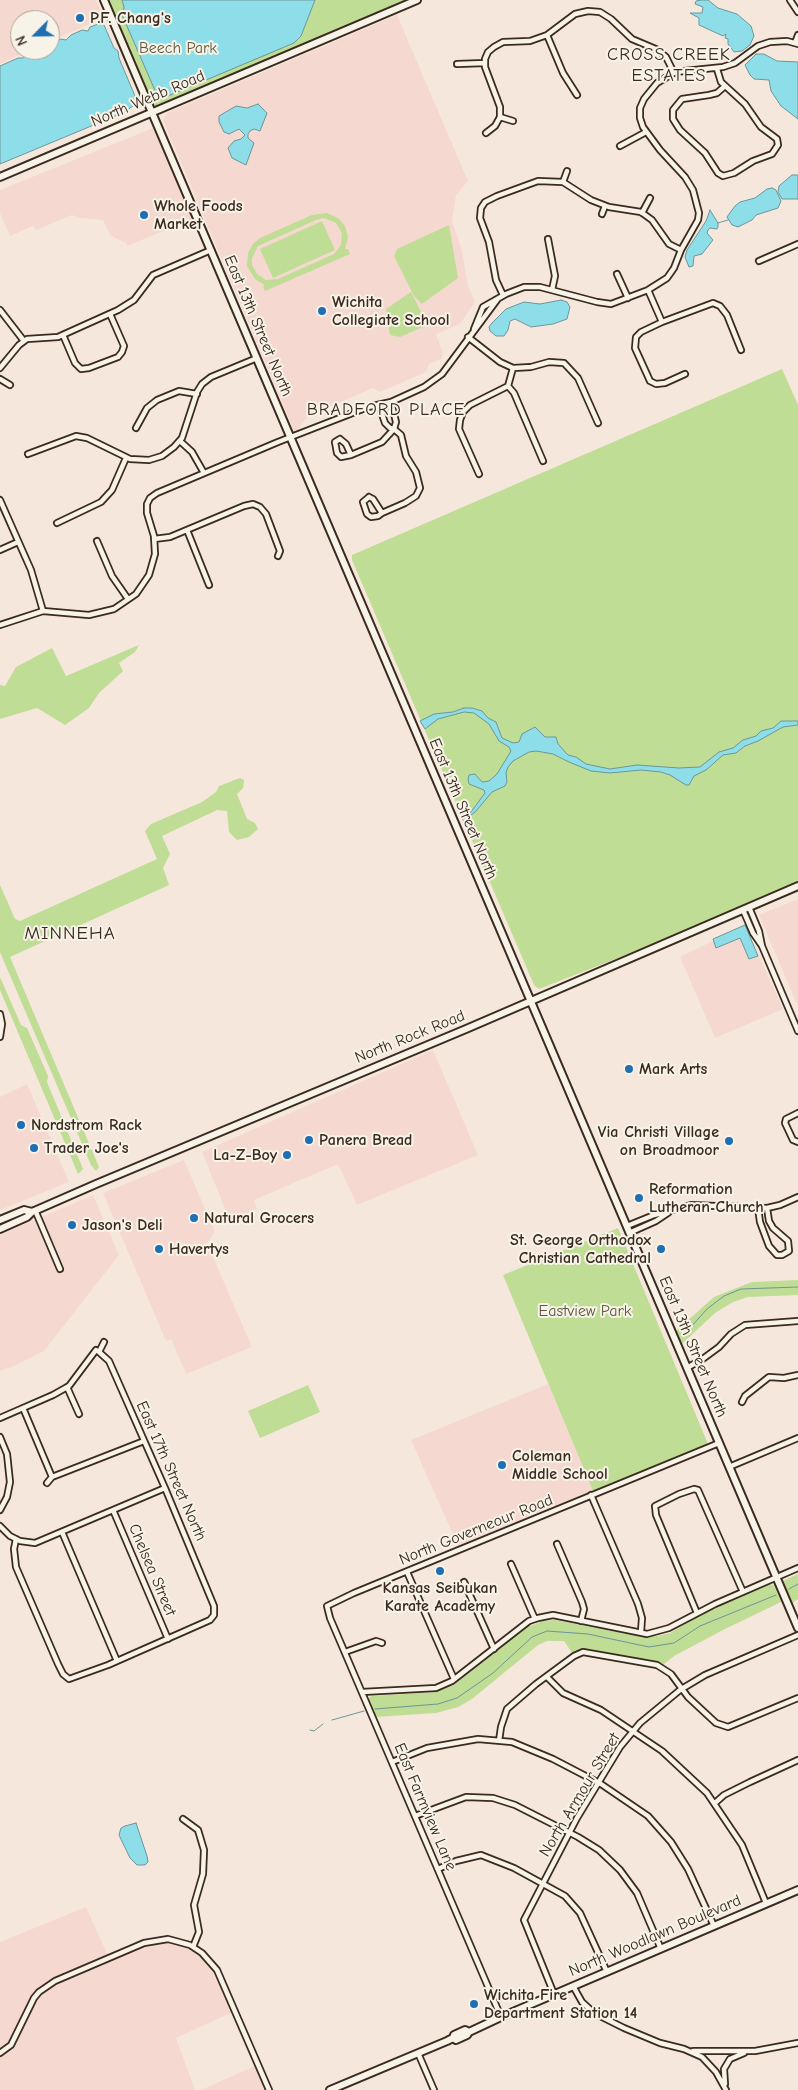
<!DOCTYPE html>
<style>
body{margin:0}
#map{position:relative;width:798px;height:2090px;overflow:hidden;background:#f6e7dd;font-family:"Comic Neue",sans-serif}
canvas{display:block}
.north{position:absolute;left:10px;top:10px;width:50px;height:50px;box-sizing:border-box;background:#f7f3e8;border:1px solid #aca397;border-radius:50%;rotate:247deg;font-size:14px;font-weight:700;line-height:20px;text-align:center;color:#3b2a1e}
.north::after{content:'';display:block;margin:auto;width:18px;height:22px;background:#1f6fb2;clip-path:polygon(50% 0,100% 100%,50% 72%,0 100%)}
</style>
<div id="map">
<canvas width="798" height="2090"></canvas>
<div class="north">N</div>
</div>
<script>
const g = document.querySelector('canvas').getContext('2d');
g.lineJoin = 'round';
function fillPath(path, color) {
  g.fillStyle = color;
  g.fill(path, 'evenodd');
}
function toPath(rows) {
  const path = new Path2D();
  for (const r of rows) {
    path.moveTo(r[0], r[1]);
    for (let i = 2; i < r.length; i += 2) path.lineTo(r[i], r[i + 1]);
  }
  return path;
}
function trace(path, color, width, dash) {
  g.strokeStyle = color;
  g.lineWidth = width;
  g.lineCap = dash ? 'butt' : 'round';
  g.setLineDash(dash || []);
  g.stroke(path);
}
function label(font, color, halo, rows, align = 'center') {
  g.font = font + ' "Comic Neue",sans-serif';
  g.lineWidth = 4;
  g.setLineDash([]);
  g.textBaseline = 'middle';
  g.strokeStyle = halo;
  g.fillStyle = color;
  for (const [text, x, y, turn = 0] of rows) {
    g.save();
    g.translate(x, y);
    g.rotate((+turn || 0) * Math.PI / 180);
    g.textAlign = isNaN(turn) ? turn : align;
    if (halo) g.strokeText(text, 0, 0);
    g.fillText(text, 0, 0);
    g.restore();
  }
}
fillPath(toPath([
 [0,0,96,0,104,18,50,41,50,20,20,20,20,50,30,50,0,64],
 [397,15,468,181,456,195,452,221,462,251,468,286,475,302,460,324,436,334,443,353,441,359,429,364,426,372,380,392,373,388,308,416,295,433,163,120,167,113],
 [153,128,193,219,127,246,126,243,111,236,103,220,80,218,72,215,36,230,33,226,10,236,0,213,0,190],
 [798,899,798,1007,759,915],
 [745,925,783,1009,715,1038,680,957],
 [433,1050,478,1155,357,1205,338,1164,254,1200,257,1209,230,1221,202,1152],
 [27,1084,69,1182,0,1210,0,1097],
 [184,1160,215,1232,207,1243,252,1347,186,1374,171,1339,166,1341,103,1193],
 [93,1195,119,1255,44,1351,14,1366,0,1371,0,1235],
 [548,1384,593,1491,458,1546,411,1440],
 [86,1907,109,1958,144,1943,168,1939,193,1947,217,1970,235,2011,176,2038,195,2090,0,2090,0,1942],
 [255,2066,265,2090,201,2090]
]), '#f5d9d0');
fillPath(toPath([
 [104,0,416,0,152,112],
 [327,213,338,218,345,226,348,237,345,249,348,249,350,254,265,291,263,286,265,285,255,279,247,266,248,253,253,244,260,238,312,215],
 [324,218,336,223,342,233,341,245,334,254,278,279,266,280,257,274,252,265,252,258,258,246,316,220],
 [322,221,335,250,273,278,260,249],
 [449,225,458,278,422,304,414,296,394,256,397,249],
 [411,292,426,322,425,326,400,337,390,335,386,309],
 [782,369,798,405,798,887,539,989,534,985,352,560,352,555],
 [139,645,135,652,119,663,123,671,99,693,89,708,65,725,37,708,0,719,0,685,5,686,16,667,52,648,66,676],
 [240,778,244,780,243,788,237,794,247,819,255,823,258,829,249,837,237,840,229,832,227,811,217,810,162,836,170,854,163,868,169,885,10,957,99,1167,96,1171,91,1165,0,952,0,885,15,919,20,921,157,859,145,831,151,824,202,802,216,792,219,786],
 [0,977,21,1025,27,1028,48,1076,47,1082,83,1169,78,1174,0,990],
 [618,1228,708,1444,593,1491,503,1275],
 [798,1280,798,1295,748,1297,733,1302,715,1313,682,1344,676,1331,714,1297,752,1282],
 [308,1385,320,1412,260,1438,248,1411],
 [798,1574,798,1599,792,1603,783,1581],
 [769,1584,774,1585,781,1602,725,1629,674,1656,664,1664,586,1650,573,1654,564,1641,547,1641,538,1645,472,1699,458,1707,436,1713,375,1717,368,1702,368,1699,371,1696,436,1692,454,1685,527,1627,543,1621,555,1620,637,1636,658,1636,670,1633,704,1613]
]), '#bfdd95');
const water = toPath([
 [122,0,315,0,301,36,294,43,168,96,157,95,123,17,124,7,122,0],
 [701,0,708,0,718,8,737,14,751,26,754,36,750,45,742,51,734,52,728,44,728,39,725,38,726,34,723,36,699,25,699,18,690,13,702,13,703,7,695,4,696,1,701,0],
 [101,23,104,25,114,48,118,51,119,58,135,96,136,101,134,105,125,112,0,164,0,66,18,58,23,58,25,54,36,50,50,50,50,44,61,39,66,40,71,35,82,30,88,31,90,27,101,23],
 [756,54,764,54,777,61,798,62,798,119,781,106,771,91,769,80,754,79,750,75,745,65,756,54],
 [258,104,267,113,260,131,254,129,250,131,248,134,248,138,254,143,246,165,232,158,228,148,234,141,241,139,245,135,239,129,229,134,224,132,219,122,219,116,236,106,247,108,258,104],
 [792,175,798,175,798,199,782,199,778,192,779,186,792,175],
 [772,188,776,190,781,201,778,208,756,215,752,220,738,227,732,225,727,217,735,206,740,202,755,198,767,189,772,188],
 [710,210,718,223,718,227,717,229,710,228,708,230,707,233,713,240,702,254,694,256,693,266,689,267,685,257,687,250,706,221,710,210],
 [561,300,567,302,570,307,567,319,553,324,531,327,515,319,510,321,508,330,504,336,496,336,490,331,489,327,492,323,506,309,524,302,540,304,561,300],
 [464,708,472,708,482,711,488,718,496,722,502,738,513,743,519,742,522,734,535,727,545,737,556,737,558,744,568,755,576,757,586,764,610,769,637,765,679,768,700,767,719,752,733,748,743,740,756,736,761,731,773,728,781,721,798,721,798,725,783,727,758,741,745,746,736,753,723,755,706,770,694,776,689,785,686,785,670,775,661,772,641,770,610,773,591,771,569,762,553,754,536,751,529,752,513,761,508,767,506,773,507,782,505,786,492,792,476,811,464,821,462,819,471,812,485,793,484,790,469,784,468,779,469,775,475,774,482,782,489,781,497,774,511,751,509,747,499,741,489,724,474,713,464,712,438,719,425,729,420,721,434,714,453,712,464,708],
 [745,925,758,956,749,959,740,938,716,948,713,939,745,925],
 [136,1823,147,1856,148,1862,145,1865,137,1865,130,1858,119,1835,121,1828,125,1826,136,1823]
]);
fillPath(water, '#8edee9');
trace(water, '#6d9698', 1);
trace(toPath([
 [718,223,728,220],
 [690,1328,707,1309,724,1296,741,1289,798,1287],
 [789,1589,798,1584],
 [375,1709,438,1704,457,1698,493,1673,532,1637,547,1631,588,1634,649,1647,674,1643,700,1626,776,1595],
 [332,1720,364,1711],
 [310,1730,314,1731,323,1724]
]), '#6d9698', 1);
const minor = toPath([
 [790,0,798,12],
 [547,35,563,73,577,95],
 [795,43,798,35],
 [457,64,485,63],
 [717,69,721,82,745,104,761,127,777,139,778,145,772,154,753,161,734,173,723,176,718,173,705,153,680,130,673,119,673,110,682,99,709,95,717,93,725,86],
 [500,117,513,121],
 [486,133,495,126,500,117,500,107,485,67,485,59,488,52,494,47,503,42,530,41,547,35,575,14,588,11,600,12,611,19,632,39,658,50,666,57,674,73],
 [620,146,646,132],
 [563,182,567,171],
 [642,213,650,198],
 [602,214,605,206],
 [548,239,555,276,552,290],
 [759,261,798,244],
 [617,274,628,298],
 [648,290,662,322],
 [503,295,496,280,489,242,480,218,481,208,485,202,497,196,538,181,563,182,591,200,609,207,641,212,652,220,669,244,681,250],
 [0,310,24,341],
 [474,329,483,307,506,294,524,287,540,287,597,302,611,304,648,290,667,278,674,268,681,250,698,220,699,213,693,190,685,177,660,150,643,127,640,118,640,108,644,99,657,83,675,72,723,67,735,63,758,46,770,42,787,41,798,44],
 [63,335,75,363,81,369,89,368,118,357,122,352,124,346,110,314],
 [468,337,500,362,513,368,531,367,549,362,564,363,578,378,598,423],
 [0,368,19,345,27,339,58,337,118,310,134,300,153,275,211,250],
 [685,374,665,383,656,384,650,381,635,348,636,337,641,332,662,322,713,303,720,306,727,315,741,350],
 [0,379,10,385],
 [508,386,514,393,543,461],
 [379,405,385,423,390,428,394,429,396,422,391,402],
 [136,428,147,408,157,400,179,391,197,394],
 [340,439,346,444,351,455,341,457,337,453,335,442,340,439],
 [180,441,192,452,204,473],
 [28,454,76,436,87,438,130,459,149,460,162,456,174,447,182,438,197,392,202,384,211,377,257,358],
 [351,455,382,442,394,429,401,435,406,456,416,472,420,488,416,496,405,503,382,513],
 [479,474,459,429,460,420,463,412,470,405,508,386,513,368],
 [369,497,373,499,382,513,378,516,371,517,367,514,363,502,369,497],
 [0,500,31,570,43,611],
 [57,523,101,502,112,490,126,458],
 [187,530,209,585],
 [154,539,170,537,244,506,253,504,260,507,266,514,280,551,278,556],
 [97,541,112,576,128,599],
 [0,550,18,542],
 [0,625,43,611,89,615,114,609,136,594,149,575,155,554,154,536,147,513,147,504,150,498,157,493,278,442,368,407,391,402,424,387,442,374,497,300],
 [749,907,759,931,762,946,798,1031],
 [743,910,753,933,762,946],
 [0,1014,2,1024,0,1037],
 [798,1113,786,1119,785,1123,793,1140,798,1142],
 [758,1208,760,1222,769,1246,777,1255,782,1255,789,1251,788,1241,773,1228,769,1221,767,1208],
 [35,1210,60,1269],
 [627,1226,654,1215,691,1205,767,1208,780,1205,798,1197],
 [629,1233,656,1221,668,1213],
 [687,1368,704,1358,719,1347,731,1334,745,1325,798,1321],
 [67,1387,79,1414],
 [742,1402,745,1396,769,1377,784,1378,798,1375],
 [23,1408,52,1477],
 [0,1418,53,1395,69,1386,96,1350,99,1352],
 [0,1437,7,1454,10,1482,7,1497,0,1510],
 [729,1467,798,1438],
 [52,1477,144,1441],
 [47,1483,52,1477],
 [591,1495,638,1604,642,1618,641,1632],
 [113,1510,168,1639],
 [0,1526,10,1536,20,1541,35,1543,165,1488],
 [62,1532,117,1661],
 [16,1539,14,1549,16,1567,58,1664,63,1674,69,1679,108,1665,210,1620,214,1615,214,1606,165,1488,109,1361,99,1352,104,1342],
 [557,1544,582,1602,584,1609,581,1621],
 [511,1564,535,1619],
 [407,1572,454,1679],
 [464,1582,494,1649],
 [697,1613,656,1515,655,1506,679,1494,694,1489,698,1490,743,1592],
 [345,1652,376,1641,382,1643],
 [547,1677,563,1693,601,1710,662,1751,707,1793,742,1845,766,1903],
 [362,1692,436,1688,452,1681,529,1621,538,1618,553,1615,647,1634,669,1628,715,1604,798,1568],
 [499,1741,501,1727,507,1709,536,1684,574,1656,583,1652,657,1665,671,1674,688,1697,716,1723,728,1727,798,1698],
 [392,1762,427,1748,478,1739,512,1742,553,1759,601,1784,648,1816,671,1842,688,1869,714,1926],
 [715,1803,724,1795,750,1782,798,1760],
 [415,1816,466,1797,493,1798,515,1805,578,1837,599,1850,620,1870,637,1893,661,1949],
 [183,1819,198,1830,204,1850,203,1874,194,1905,199,1932,193,1947],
 [438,1869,456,1861,481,1855,514,1868,565,1896,580,1913,607,1972],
 [573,1986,582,2002,594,2013,624,2028,660,2043,684,2049,702,2057,716,2072,726,2090],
 [554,1994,524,1920,577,1818,620,1747,640,1723,680,1690,705,1675,798,1635],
 [501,2017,330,1618,327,1606,354,1593,719,1443],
 [693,2051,755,2051,798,2043],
 [0,2053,11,2045,34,1998,39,1992,55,1981,144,1943,168,1939,190,1945,202,1953,217,1970,269,2090],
 [418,2053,434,2090],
 [725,2084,724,2069,730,2059,744,2053]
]);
const secondary = toPath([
 [104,0,798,1628],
 [0,177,417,0],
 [0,1220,24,1210,32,1212],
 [0,1229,27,1217,32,1212,96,1184,466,1029,798,886],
 [453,2038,456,2040,467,2035,469,2032,501,2017,798,1890],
 [330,2090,447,2041,453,2038,454,2035,465,2030,469,2032]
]);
trace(minor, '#3b2a1e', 8);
trace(secondary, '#3b2a1e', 10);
trace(minor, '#f7f3e8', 4.5);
trace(secondary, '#f7f3e8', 6);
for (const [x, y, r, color] of [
 [80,18,5,"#1f6fb2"],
 [144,215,5,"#1f6fb2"],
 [322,311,5,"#1f6fb2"],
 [629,1069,5,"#1f6fb2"],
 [21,1125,5,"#1f6fb2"],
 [309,1140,5,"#1f6fb2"],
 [729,1141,5,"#1f6fb2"],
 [34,1148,5,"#1f6fb2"],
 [287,1155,5,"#1f6fb2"],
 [639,1198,5,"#1f6fb2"],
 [194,1218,5,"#1f6fb2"],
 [72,1225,5,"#1f6fb2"],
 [159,1249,5,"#1f6fb2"],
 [661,1249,5,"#1f6fb2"],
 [502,1465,5,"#1f6fb2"],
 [440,1571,5,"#1f6fb2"],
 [474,2004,5,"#1f6fb2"]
]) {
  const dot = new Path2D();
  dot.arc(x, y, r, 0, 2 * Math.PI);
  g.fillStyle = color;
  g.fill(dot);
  trace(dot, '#f7f3e8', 2);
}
label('bold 16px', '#3b2a1e', '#f7f3e8', [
 ["P.F. Chang's",90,18],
 ["Whole Foods",154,206],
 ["Market",154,224],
 ["Wichita",332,302],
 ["Collegiate School",332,320],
 ["Mark Arts",639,1069],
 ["Nordstrom Rack",31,1125],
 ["Via Christi Village",719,1132,"right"],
 ["on Broadmoor",719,1150,"right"],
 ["Panera Bread",319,1140],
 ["Trader Joe's",44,1148],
 ["La-Z-Boy",277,1155,"right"],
 ["Reformation",649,1189],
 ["Lutheran Church",649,1207],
 ["Natural Grocers",204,1218],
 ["Jason's Deli",82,1225],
 ["St. George Orthodox",651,1240,"right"],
 ["Christian Cathedral",651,1258,"right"],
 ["Havertys",169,1249],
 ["Coleman",512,1456],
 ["Middle School",512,1474],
 ["Kansas Seibukan",440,1588,"center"],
 ["Karate Academy",440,1606,"center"],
 ["Wichita Fire",484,1995],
 ["Department Station 14",484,2013]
], 'left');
label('16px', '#5c573c', '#f7f3e8', [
 ["Beech Park",178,48],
 ["Eastview Park",585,1311]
]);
label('16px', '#3b2a1e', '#f7f3e8', [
 ["North Webb Road",148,99,-23],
 ["East 13th Street North",258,326,67],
 ["East 13th Street North",463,809,67],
 ["North Rock Road",410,1037,-22],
 ["East 13th Street North",693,1347,67],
 ["East 17th Street North",171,1471,66],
 ["North Governeour Road",476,1530,-22],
 ["Chelsea Street",152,1570,67],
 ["North Armour Street",580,1795,-59],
 ["East Farmview Lane",425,1807,67],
 ["North Woodlawn Boulevard",655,1936,-23]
]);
g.letterSpacing = '1px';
label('18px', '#3b2a1e', '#f7f3e8', [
 ["CROSS CREEK",669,55],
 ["ESTATES",669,76],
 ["BRADFORD PLACE",386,410]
]);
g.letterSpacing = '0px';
g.letterSpacing = '1px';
label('19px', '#3b2a1e', '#f7f3e8', [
 ["MINNEHA",70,934]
]);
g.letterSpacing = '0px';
</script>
